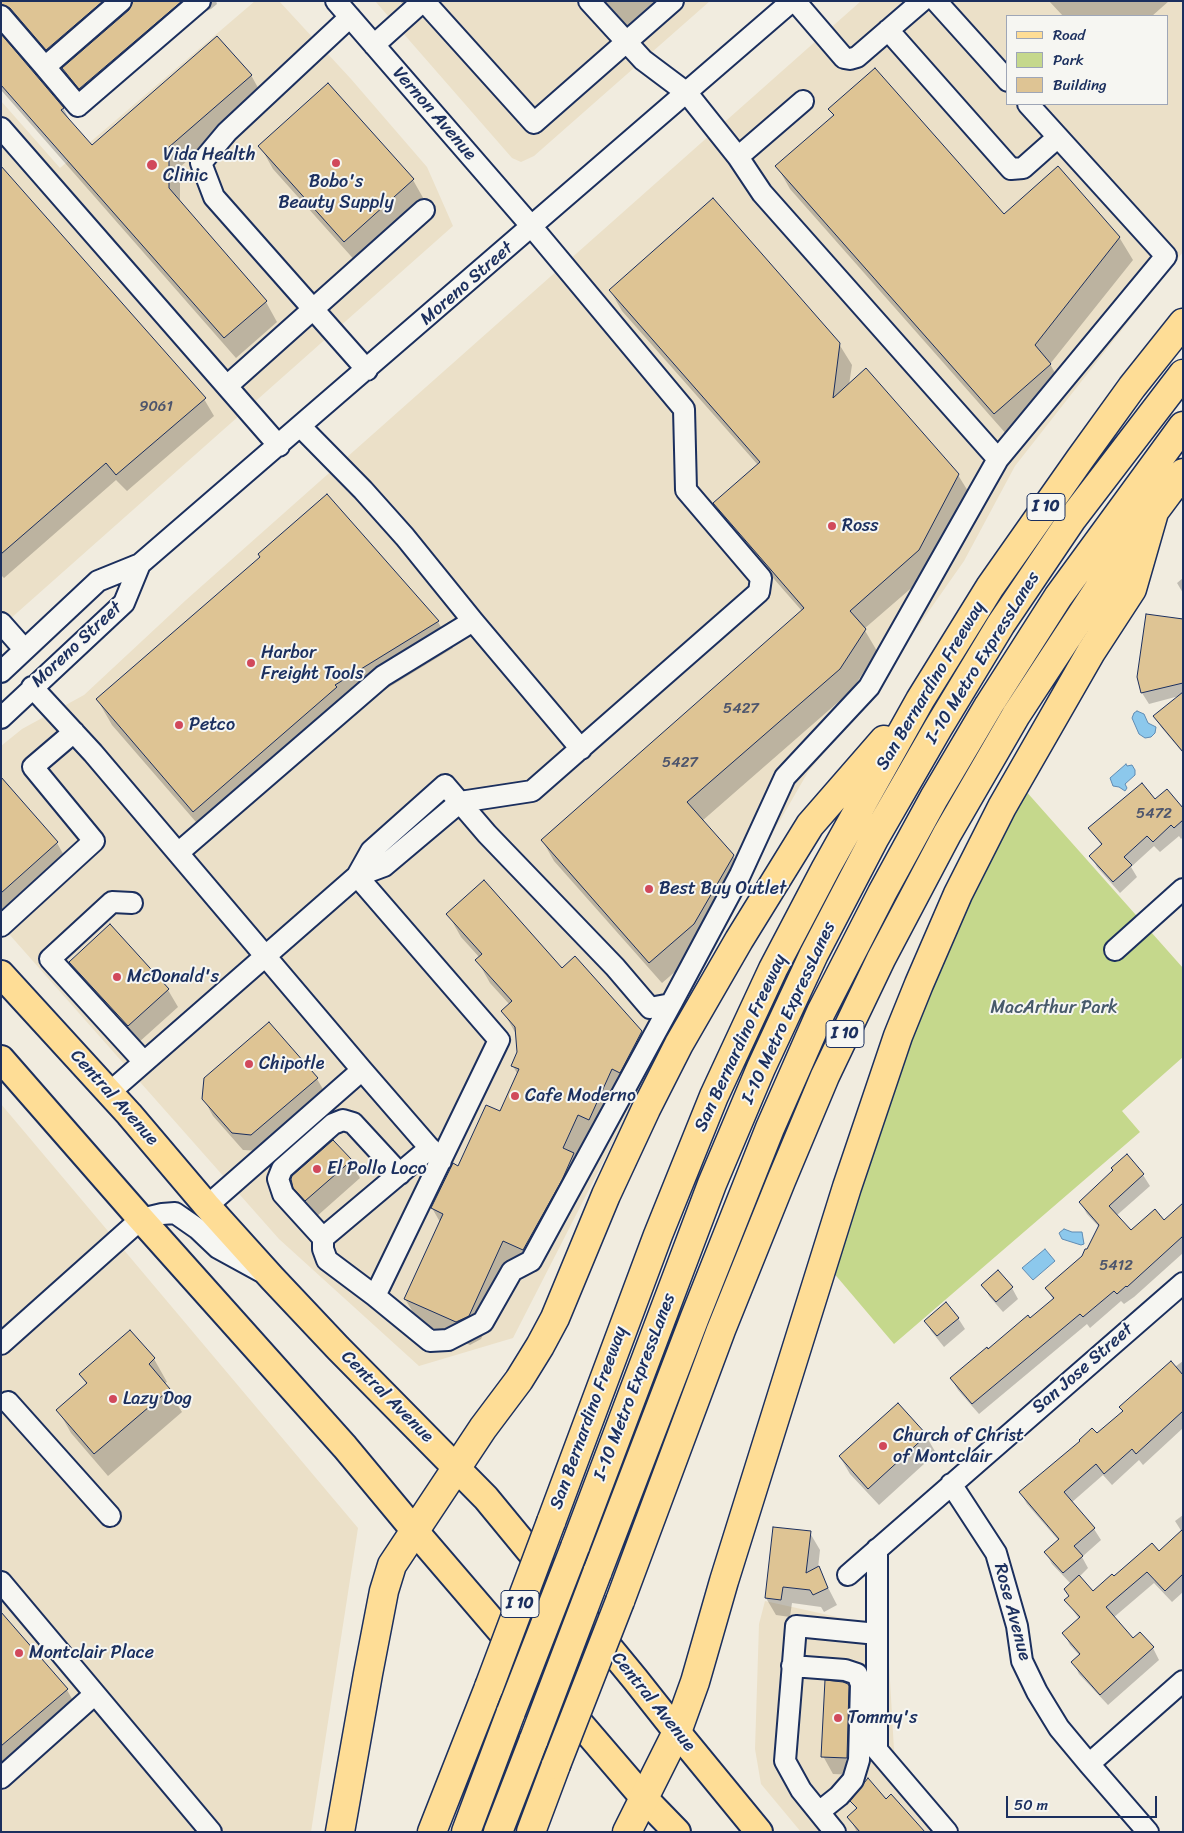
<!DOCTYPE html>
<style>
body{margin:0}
#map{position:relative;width:1184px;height:1833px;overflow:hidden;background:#f1ecdf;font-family:Sriracha,sans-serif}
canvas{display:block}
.frame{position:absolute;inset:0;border:2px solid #1b2f5e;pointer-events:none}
.legend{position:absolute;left:1006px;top:15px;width:162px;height:90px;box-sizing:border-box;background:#f6f6f2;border:1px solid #9ea6b7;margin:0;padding:6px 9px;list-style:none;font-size:15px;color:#1b2f5e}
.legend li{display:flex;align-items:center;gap:10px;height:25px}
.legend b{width:25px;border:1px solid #9ea6b7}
.scale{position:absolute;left:1006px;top:1796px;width:151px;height:22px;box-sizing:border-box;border:2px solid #1b2f5e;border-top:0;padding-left:6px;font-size:15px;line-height:18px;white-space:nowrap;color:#1b2f5e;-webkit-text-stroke:4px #f6f6f2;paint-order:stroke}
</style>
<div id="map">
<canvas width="1184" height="1833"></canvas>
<div class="frame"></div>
<ul class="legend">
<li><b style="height:6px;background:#fedd96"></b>Road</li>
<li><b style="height:14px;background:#c5d88c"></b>Park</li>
<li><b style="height:14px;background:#dec494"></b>Building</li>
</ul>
<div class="scale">50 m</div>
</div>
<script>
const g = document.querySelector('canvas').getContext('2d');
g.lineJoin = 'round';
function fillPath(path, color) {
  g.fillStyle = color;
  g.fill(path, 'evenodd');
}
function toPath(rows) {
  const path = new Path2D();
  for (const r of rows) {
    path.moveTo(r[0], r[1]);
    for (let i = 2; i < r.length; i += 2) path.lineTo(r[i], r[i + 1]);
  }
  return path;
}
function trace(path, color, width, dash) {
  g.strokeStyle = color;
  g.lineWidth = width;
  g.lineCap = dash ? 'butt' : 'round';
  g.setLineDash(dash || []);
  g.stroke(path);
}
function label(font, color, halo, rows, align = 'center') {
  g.font = font + ' Sriracha,sans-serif';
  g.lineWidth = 4;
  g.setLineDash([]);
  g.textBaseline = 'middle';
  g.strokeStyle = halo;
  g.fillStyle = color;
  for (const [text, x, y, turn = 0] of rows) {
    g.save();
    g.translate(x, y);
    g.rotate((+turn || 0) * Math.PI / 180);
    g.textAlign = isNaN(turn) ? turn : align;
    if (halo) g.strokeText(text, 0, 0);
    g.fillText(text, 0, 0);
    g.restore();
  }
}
fillPath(toPath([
 [255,1,279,1,351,79,427,167,453,226,1,627,1,101,60,168],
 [375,1,710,1,534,156,521,162,512,158],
 [861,1,1183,1,1183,252,1015,466,964,561,858,712,808,772,764,848,513,1338,419,1366,279,1239,1,925,1,746,22,729,84,695,186,600],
 [1008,16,1168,16,1168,104,1008,104],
 [1,1104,358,1528,311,1832,1,1832],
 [765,1601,887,1628,894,1750,903,1770,957,1832,801,1832,761,1784,755,1749,759,1624]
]), '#ebe0c8');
fillPath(toPath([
 [1024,789,1183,968,1183,1057,1122,1111,1140,1132,894,1344,832,1271,913,1031,959,921]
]), '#c5d88c');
const water = toPath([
 [1137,711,1144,714,1148,723,1156,727,1155,733,1151,737,1145,738,1139,734,1132,718,1134,713,1137,711],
 [1126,764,1127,766,1132,765,1135,770,1135,775,1125,784,1127,788,1125,791,1119,787,1113,786,1110,778,1126,764],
 [1064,1229,1072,1232,1082,1232,1084,1244,1081,1245,1062,1239,1059,1233,1064,1229],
 [1045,1249,1055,1261,1033,1280,1022,1268,1045,1249]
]);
fillPath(water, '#8cc8ec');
trace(water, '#5f8bb3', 1);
fillPath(toPath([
 [1,1,216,1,217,4,211,9,204,12,92,108,75,89,62,66,58,70,4,28,1,32],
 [400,1,440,1,418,21],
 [597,1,665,1,628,34],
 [1049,1,1169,1,1152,16,1063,16],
 [1,36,63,108,73,126,91,147,251,75,262,95,180,167,180,203,266,302,277,322,236,358,1,90],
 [328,85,413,180,426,203,358,264,273,169,260,146],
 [830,109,1004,216,1119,237,1133,260,1050,364,1063,387,1008,436,790,189,777,166,834,117],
 [1,168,204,399,214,416,127,491,116,480,4,578,1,575],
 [610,290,839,344,852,365,849,385,958,475,971,496,931,571,864,629,877,651,852,690,702,821,733,856,746,877,706,945,662,983,554,861,542,840,802,611,726,524,714,503,758,465,622,311],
 [327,496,438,622,453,648,350,711,209,837,112,725,97,699,261,557],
 [1183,578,1183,593,1177,583],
 [1138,677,1183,683,1183,753,1161,727,1155,716,1179,696,1149,704,1142,693],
 [1,779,57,843,70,866,1,920],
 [1155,801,1183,810,1183,837,1181,839,1179,836,1160,852,1154,846,1131,867,1137,877,1120,893,1097,867,1091,856,1102,846,1090,829],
 [448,914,562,969,641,1032,655,1055,633,1095,626,1091,574,1203,537,1272,516,1263,481,1339,470,1345,419,1322,405,1299,440,1222,432,1208,459,1167,500,1112,518,1075,513,1066,519,1052,516,1034,503,1011,510,1005,490,983,477,960,480,958,461,937],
 [70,962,168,990,178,1007,138,1043,80,979],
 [317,1079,327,1096,262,1151,243,1150,213,1116,203,1098],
 [1127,1156,1143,1175,1150,1186,1116,1216,1130,1232,1164,1221,1183,1205,1183,1253,1134,1297,1124,1304,1121,1301,1090,1328,1087,1324,979,1414,958,1390,951,1378,1030,1320,1053,1299,1046,1288,1088,1251,1099,1227,1087,1214,1080,1202,1114,1171],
 [350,1161,360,1178,316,1217,305,1205,295,1187],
 [983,1285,1012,1288,1018,1299,1003,1312,989,1296],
 [958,1318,965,1329,944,1347,932,1332,925,1321],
 [130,1331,154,1359,167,1382,164,1384,182,1412,108,1476,71,1433,58,1410,87,1385,80,1374],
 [1183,1361,1183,1428,1143,1465,1139,1460,1112,1485,1103,1475,1071,1503,1094,1529,1101,1540,1082,1557,1088,1568,1079,1577,1093,1593,1114,1578,1159,1552,1182,1532,1175,1521,1183,1515,1183,1592,1172,1602,1154,1583,1113,1618,1132,1640,1153,1648,1159,1660,1108,1705,1079,1674,1073,1662,1080,1656,1070,1645,1064,1633,1079,1619,1066,1600,1070,1597,1071,1584,1052,1564,1046,1553,1059,1541,1027,1504,1020,1492,1097,1435,1123,1412,1121,1407],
 [898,1404,926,1436,936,1453,879,1505,850,1474,840,1457],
 [810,1533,820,1550,818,1568,837,1605,824,1612,821,1607,792,1603,790,1617,776,1615,766,1598],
 [1,1618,67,1690,80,1713,1,1766],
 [847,1685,857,1702,856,1775,833,1774,823,1756],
 [847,1698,850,1698,848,1764,846,1764],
 [852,1801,923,1832,857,1832,849,1817,857,1810]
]), '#0003');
const building = toPath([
 [1,1,103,1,46,50,10,8,1,4,1,1],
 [133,1,182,1,79,89,62,68,129,10,133,1],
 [1,34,64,108,61,110,92,145,217,36,252,75,169,147,169,188,267,301,224,338,1,85,1,34],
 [875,68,1004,214,1058,166,1120,237,1035,345,1051,364,994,414,775,166,834,115,828,109,875,68],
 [328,83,414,179,344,242,258,146,328,83],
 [1,166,206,398,116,475,106,463,1,554,1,166],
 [713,198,840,343,833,398,866,368,959,474,919,550,850,611,866,629,840,669,687,802,734,855,694,924,649,963,541,840,804,608,713,503,760,462,609,290,713,198],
 [327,494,439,621,335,685,337,687,193,812,96,699,260,557,258,554,327,494],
 [1146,614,1183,619,1183,683,1141,693,1137,677,1146,614],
 [1183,692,1183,752,1153,716,1183,692],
 [1,777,58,842,1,893,1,777],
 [1142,783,1155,799,1167,789,1183,808,1183,820,1174,828,1171,825,1153,842,1147,836,1124,857,1132,865,1113,882,1089,856,1102,844,1088,828,1142,783],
 [484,880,562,968,575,956,642,1031,620,1073,612,1069,589,1120,578,1115,563,1148,574,1153,562,1180,523,1250,503,1241,469,1316,456,1322,404,1299,443,1214,431,1208,453,1163,458,1166,486,1105,500,1111,519,1069,511,1066,517,1052,515,1027,501,1011,512,1001,475,960,482,954,446,914,484,880],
 [110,924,169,989,128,1026,69,962,110,924],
 [269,1022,318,1078,251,1135,232,1133,202,1099,204,1078,269,1022],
 [333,1140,352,1160,305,1201,293,1188,291,1179,292,1176,333,1140],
 [1127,1154,1144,1174,1109,1206,1131,1230,1155,1209,1164,1220,1183,1203,1183,1236,1127,1287,1126,1286,1117,1294,1114,1291,1083,1317,1080,1314,972,1404,950,1378,987,1347,988,1349,1028,1315,1030,1318,1054,1298,1045,1288,1082,1256,1085,1249,1087,1249,1099,1225,1079,1202,1113,1170,1111,1168,1127,1154],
 [998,1270,1013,1287,996,1302,981,1285,998,1270],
 [946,1302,959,1318,937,1336,924,1321,946,1302],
 [130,1330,155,1358,149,1364,170,1389,94,1454,56,1410,87,1383,79,1374,130,1330],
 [1171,1361,1183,1375,1183,1411,1136,1454,1132,1449,1104,1474,1096,1464,1064,1492,1095,1528,1074,1546,1083,1556,1063,1573,1044,1552,1059,1539,1019,1492,1080,1441,1079,1440,1092,1428,1097,1433,1123,1411,1119,1407,1171,1361],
 [898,1403,927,1435,868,1489,839,1456,898,1403],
 [773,1527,811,1531,806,1573,819,1566,828,1588,813,1595,810,1590,783,1587,781,1600,765,1598,773,1527],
 [1183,1529,1183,1574,1165,1591,1147,1572,1106,1607,1133,1638,1140,1632,1154,1647,1100,1695,1071,1662,1080,1654,1062,1633,1080,1617,1064,1600,1069,1596,1064,1589,1079,1575,1093,1591,1112,1574,1114,1576,1152,1543,1159,1551,1183,1529],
 [1,1612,68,1689,1,1746,1,1612],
 [825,1680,843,1682,848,1684,849,1686,847,1758,821,1757,825,1680],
 [868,1778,886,1799,891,1794,925,1832,860,1832,847,1817,857,1808,850,1801,868,1778]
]);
fillPath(building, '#dec494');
trace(building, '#1b2f5e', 1);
const minor = toPath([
 [336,1,532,227,684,409,686,490,761,578,759,592,532,791,460,802,384,866,357,876],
 [424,1,534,123,673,1],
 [795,1,844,58,850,59,857,57,922,1],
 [936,1,1008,81],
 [1,16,45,67,121,1],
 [350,17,227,132,201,163,214,197,367,370],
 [888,30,1011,169,1023,168,1058,137],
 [374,45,423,1],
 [45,67,78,106,200,1],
 [1,128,279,446],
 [738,157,803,101],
 [227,386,424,210],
 [301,427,363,490,405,537,473,621,581,749],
 [998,459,1166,256,1028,104],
 [1,623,24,649],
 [1,672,98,581,140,564,792,1],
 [32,687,93,753,362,1070,441,1161],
 [1,718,124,603,140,564],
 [178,853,383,676,473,621],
 [357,876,499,1040,375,1296],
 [132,903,112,902,50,959,144,1062],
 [1,926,94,841,33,767,74,732],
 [1115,950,1183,889],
 [110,1092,357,876,371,851,445,785,487,834,615,967,650,1008,671,1004,740,875,785,777,869,687,998,459,762,193,738,157,687,93,643,60,589,1],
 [430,1148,323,1238,323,1249,327,1260,375,1296,430,1341,448,1340,483,1322,512,1271,531,1261,671,1004],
 [207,1206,362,1070],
 [323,1238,283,1194,278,1179,282,1169,333,1124,343,1120,353,1123,400,1174],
 [1,1344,141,1219,162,1214,175,1213,198,1229,218,1248,260,1271],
 [8,1402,110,1516],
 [951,1484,996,1553,1017,1626,1022,1661,1037,1692,1059,1728,1089,1764,1148,1832],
 [877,1549,877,1750,947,1832],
 [848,1575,1183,1283],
 [1,1582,211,1832],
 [792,1666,845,1670,857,1674,861,1684,859,1760,853,1780,839,1796,819,1812],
 [1089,1764,1183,1681],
 [1,1778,95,1694],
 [835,1832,801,1790,785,1761,796,1626,867,1633,877,1632]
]);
const major = toPath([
 [1,974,129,1114,207,1206,272,1278,338,1348,486,1498,635,1679,677,1732,759,1832],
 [1,1059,141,1219,345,1447,414,1530,643,1797,677,1832]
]);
const highway = toPath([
 [551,1522,658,1235,714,1096,773,969,826,868,920,700,990,587,1080,459,1132,387,1183,323],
 [575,1547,712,1184,761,1068,814,954,874,839,938,728,1001,624,1072,519,1183,374],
 [597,1573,695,1317,770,1128,821,1012,882,893,934,798,989,705,1058,597,1183,426],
 [620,1601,721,1330,781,1181,825,1076,881,959,947,834,1016,715,1115,564,1183,473],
 [340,1832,368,1674,384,1591,392,1565,483,1428,519,1380,540,1346,555,1318,606,1195,646,1109,679,1044,739,940,810,825,884,740],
 [432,1832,489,1687],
 [466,1832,511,1712],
 [498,1832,534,1739],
 [531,1832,556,1765],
 [627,1832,677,1732,695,1682,724,1581,847,1187,898,1036,919,984,958,894,1002,807,1091,652,1132,589,1155,509]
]);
trace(minor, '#1b2f5e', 24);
trace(major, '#1b2f5e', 30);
trace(highway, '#1b2f5e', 31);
trace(minor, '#f6f6f2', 20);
trace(major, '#fedd96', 26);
trace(highway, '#fedd96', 28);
const highwayBridge = toPath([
 [489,1687,551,1522],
 [511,1712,575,1547],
 [534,1739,597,1573],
 [556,1765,620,1601]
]);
trace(highwayBridge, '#1b2f5e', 31, []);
trace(highwayBridge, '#fedd96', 28);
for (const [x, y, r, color] of [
 [336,163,5,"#d1495b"],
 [152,165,6,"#d1495b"],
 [832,526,5,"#d1495b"],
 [251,663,5,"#d1495b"],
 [179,725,5,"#d1495b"],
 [649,889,5,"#d1495b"],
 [117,977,5,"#d1495b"],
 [249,1064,5,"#d1495b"],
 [515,1096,5,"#d1495b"],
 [317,1169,5,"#d1495b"],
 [113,1399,5,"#d1495b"],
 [883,1446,5,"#d1495b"],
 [19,1653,5,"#d1495b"],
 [838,1718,5,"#d1495b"]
]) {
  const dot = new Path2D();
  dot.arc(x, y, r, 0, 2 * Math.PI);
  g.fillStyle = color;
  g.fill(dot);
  trace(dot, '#f6f6f2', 2);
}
label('15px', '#4c546c', null, [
 ["9061",156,407],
 ["5427",741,709],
 ["5427",680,763],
 ["5472",1154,814],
 ["5412",1116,1266]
]);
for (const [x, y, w] of [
 [1046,507,38],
 [845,1034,38],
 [520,1604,38]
]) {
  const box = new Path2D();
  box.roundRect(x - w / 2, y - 13.5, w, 27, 4);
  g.fillStyle = '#f6f6f2';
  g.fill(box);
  trace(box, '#1b2f5e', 1);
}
label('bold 16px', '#1b2f5e', null, [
 ["I 10",1046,507],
 ["I 10",845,1034],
 ["I 10",520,1604]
]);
label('18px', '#1b2f5e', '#f6f6f2', [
 ["Vernon Avenue",434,114,49],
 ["Moreno Street",467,284,-41],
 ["Moreno Street",77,645,-43],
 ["I-10 Metro ExpressLanes",983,658,-58],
 ["San Bernardino Freeway",931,686,-59],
 ["I-10 Metro ExpressLanes",789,1013,-65],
 ["San Bernardino Freeway",741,1043,-65],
 ["Central Avenue",114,1098,48],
 ["San Jose Street",1083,1369,-41],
 ["I-10 Metro ExpressLanes",635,1387,-69],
 ["Central Avenue",387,1397,45],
 ["San Bernardino Freeway",589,1418,-70],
 ["Rose Avenue",1012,1612,75],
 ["Central Avenue",653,1702,51]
]);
label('18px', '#1b2f5e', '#f6f6f2', [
 ["Vida Health",163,155],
 ["Clinic",163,176],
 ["Bobo's",336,182,"center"],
 ["Beauty Supply",336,203,"center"],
 ["Ross",842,526],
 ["Harbor",261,653],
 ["Freight Tools",261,674],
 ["Petco",189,725],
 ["Best Buy Outlet",659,889],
 ["McDonald's",127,977],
 ["Chipotle",259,1064],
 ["Cafe Moderno",525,1096],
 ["El Pollo Loco",327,1169],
 ["Lazy Dog",123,1399],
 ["Church of Christ",893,1436],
 ["of Montclair",893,1457],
 ["Montclair Place",29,1653],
 ["Tommy's",848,1718]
], 'left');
label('18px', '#46596a', '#f6f6f2', [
 ["MacArthur Park",1054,1008]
]);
</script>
